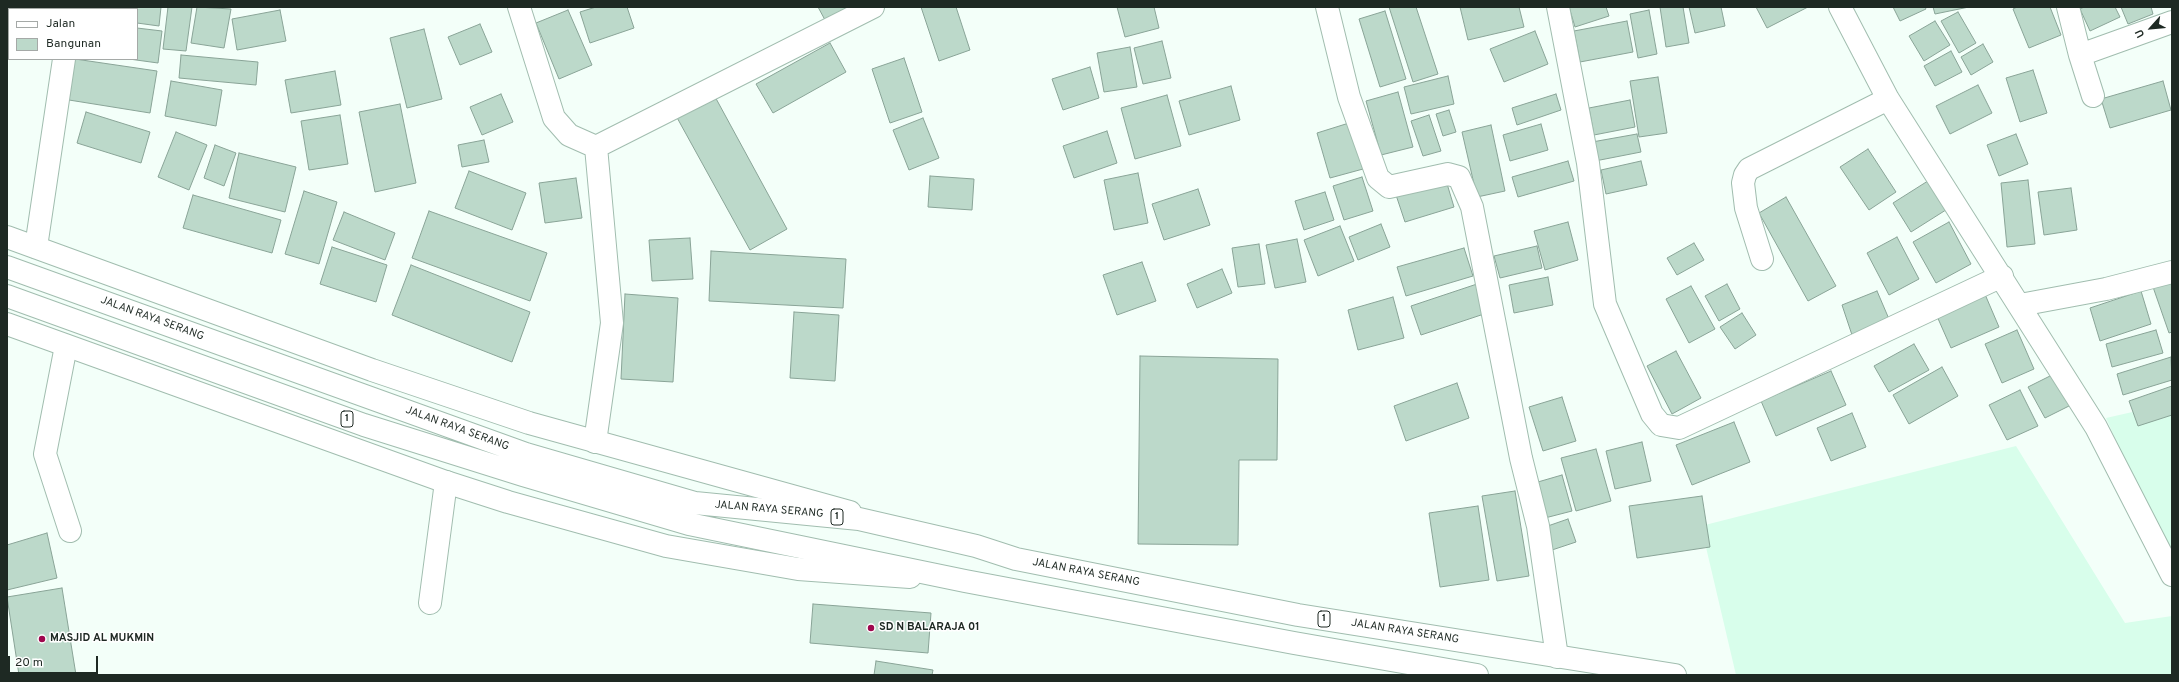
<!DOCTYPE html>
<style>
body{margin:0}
#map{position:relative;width:2179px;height:682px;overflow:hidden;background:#f3fff9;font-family:Overpass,sans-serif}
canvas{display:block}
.frame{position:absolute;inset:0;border:8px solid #1e2923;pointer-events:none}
.legend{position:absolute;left:8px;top:8px;width:130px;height:52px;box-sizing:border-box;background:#fff;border:1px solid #a5a9a7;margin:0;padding:5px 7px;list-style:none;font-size:12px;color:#1e2923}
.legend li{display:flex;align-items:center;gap:8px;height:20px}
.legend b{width:20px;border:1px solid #a5a9a7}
.north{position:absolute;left:2131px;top:8px;width:40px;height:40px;-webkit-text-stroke:3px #fff;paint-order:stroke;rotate:243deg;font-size:11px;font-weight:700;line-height:16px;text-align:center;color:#1e2923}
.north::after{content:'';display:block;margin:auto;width:14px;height:18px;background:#1e2923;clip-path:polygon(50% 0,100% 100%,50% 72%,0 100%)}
.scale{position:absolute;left:8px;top:656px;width:90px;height:18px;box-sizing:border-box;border:2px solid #1e2923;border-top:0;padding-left:5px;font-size:12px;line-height:14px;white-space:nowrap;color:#1e2923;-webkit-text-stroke:3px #fff;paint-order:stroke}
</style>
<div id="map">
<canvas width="2179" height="682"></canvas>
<div class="frame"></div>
<ul class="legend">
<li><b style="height:5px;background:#fff"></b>Jalan</li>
<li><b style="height:11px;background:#bcd9ca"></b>Bangunan</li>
</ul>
<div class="north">U</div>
<div class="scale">20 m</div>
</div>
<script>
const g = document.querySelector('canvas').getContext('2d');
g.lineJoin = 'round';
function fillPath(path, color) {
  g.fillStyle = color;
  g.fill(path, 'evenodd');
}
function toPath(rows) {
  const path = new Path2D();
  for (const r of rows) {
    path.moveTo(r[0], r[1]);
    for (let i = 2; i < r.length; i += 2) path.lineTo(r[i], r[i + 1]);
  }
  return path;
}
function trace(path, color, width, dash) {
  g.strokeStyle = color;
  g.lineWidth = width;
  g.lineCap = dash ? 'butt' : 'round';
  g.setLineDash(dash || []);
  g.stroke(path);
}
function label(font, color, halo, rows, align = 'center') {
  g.font = font + ' Overpass,sans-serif';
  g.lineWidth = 3;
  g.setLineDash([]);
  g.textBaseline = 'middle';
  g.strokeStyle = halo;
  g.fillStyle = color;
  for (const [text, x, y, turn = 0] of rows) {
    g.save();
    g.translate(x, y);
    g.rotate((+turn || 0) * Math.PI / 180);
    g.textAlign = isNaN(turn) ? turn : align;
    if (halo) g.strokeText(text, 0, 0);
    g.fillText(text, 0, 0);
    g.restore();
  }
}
fillPath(toPath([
 [2172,403,2172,565,2106,418],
 [2016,446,2125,623,2172,616,2172,675,1736,675,1701,526]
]), '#d8feeb');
const building = toPath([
 [96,7,161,7,159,26,137,23,137,9,95,9,96,7],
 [168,7,192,7,186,51,163,49,168,7],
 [197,7,231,9,224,48,191,43,197,7],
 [596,7,627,7,634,28,590,43,580,12,596,7],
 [818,7,850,7,825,20,818,7],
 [921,7,956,7,970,50,939,61,921,7],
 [1117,7,1154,7,1159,28,1125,37,1117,7],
 [1389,7,1416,7,1438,74,1413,82,1389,7],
 [1460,7,1519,7,1524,27,1468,40,1460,7],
 [1569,7,1606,7,1609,16,1575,27,1569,7],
 [1660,7,1683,7,1689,43,1666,47,1660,7],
 [1689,7,1721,7,1725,26,1695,33,1689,7],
 [1756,7,1808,7,1767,28,1756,7],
 [1893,7,1925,7,1926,9,1900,21,1893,7],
 [1933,7,1969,7,1935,14,1933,7],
 [2017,7,2050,7,2061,35,2029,48,2013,9,2017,7],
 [2084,7,2115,7,2120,17,2090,31,2080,9,2084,7],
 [2121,7,2151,7,2153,14,2128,24,2121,7],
 [280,10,286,41,237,50,232,19,280,10],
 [568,10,592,65,559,79,536,23,568,10],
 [1649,10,1657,54,1638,58,1630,14,1649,10],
 [1385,11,1406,79,1380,87,1359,19,1385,11],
 [1958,12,1976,43,1959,53,1941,21,1958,12],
 [1627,21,1633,52,1580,62,1574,31,1627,21],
 [1935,21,1950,45,1924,61,1909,36,1935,21],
 [480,24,492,52,460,65,448,37,480,24],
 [137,28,162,31,158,63,129,59,137,59,137,28],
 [424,29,442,99,407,108,390,38,424,29],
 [1535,31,1548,64,1504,82,1490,49,1535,31],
 [1162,41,1171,78,1143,84,1134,48,1162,41],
 [830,43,846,72,773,113,756,84,830,43],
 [1983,44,1993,62,1971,75,1961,57,1983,44],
 [1130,47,1137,87,1104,92,1097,53,1130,47],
 [1951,51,1962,72,1935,86,1924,66,1951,51],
 [181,55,258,62,256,85,179,78,181,55],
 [904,58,922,112,890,123,872,69,904,58],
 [75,59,157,71,150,113,69,100,75,59],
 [1090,67,1099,98,1063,110,1052,79,1090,67],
 [2033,70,2047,113,2020,122,2006,78,2033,70],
 [335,71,341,105,291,113,285,80,335,71],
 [1448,76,1454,104,1411,114,1404,87,1448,76],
 [1658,77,1667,133,1639,137,1630,81,1658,77],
 [171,81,222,90,216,126,165,116,171,81],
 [2163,81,2171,110,2110,128,2101,99,2163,81],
 [1978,85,1992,113,1950,134,1936,106,1978,85],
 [1231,86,1240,120,1189,135,1179,101,1231,86],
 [1398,92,1413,147,1381,155,1366,101,1398,92],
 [713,93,787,229,750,250,675,114,713,93],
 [501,94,513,122,482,135,470,107,501,94],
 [1556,94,1561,110,1517,125,1512,108,1556,94],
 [1167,95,1181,146,1135,159,1121,108,1167,95],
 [1630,100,1635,127,1594,135,1589,108,1630,100],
 [400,104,416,183,375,192,359,112,400,104],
 [1449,110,1456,132,1443,136,1436,114,1449,110],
 [86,112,150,132,141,163,77,143,86,112],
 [340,115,348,164,309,170,301,121,340,115],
 [1429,115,1441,151,1423,156,1411,121,1429,115],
 [923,118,939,158,909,170,893,130,923,118],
 [1349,123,1363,169,1330,178,1317,133,1349,123],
 [1541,124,1548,150,1510,161,1503,135,1541,124],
 [1491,125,1505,191,1477,197,1462,132,1491,125],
 [1107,131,1117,163,1074,178,1063,146,1107,131],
 [176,132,207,145,189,190,158,177,176,132],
 [1637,134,1641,152,1595,161,1592,142,1637,134],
 [2016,134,2028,164,1999,176,1987,145,2016,134],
 [484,140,489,162,462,167,458,145,484,140],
 [215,145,236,153,224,186,204,178,215,145],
 [1868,149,1896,192,1869,210,1840,167,1868,149],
 [239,153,296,167,285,212,229,198,239,153],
 [1568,161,1574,181,1518,197,1512,177,1568,161],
 [1641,161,1647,185,1606,194,1601,170,1641,161],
 [469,171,526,193,512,230,455,208,469,171],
 [1138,173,1148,223,1114,230,1104,180,1138,173],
 [930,176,974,179,972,210,928,207,930,176],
 [1362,177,1373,211,1344,220,1333,186,1362,177],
 [1445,177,1454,207,1405,222,1395,192,1445,177],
 [576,178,582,218,545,223,539,183,576,178],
 [1931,179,1949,208,1911,232,1893,203,1931,179],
 [2028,180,2035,244,2007,247,2001,183,2028,180],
 [2071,188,2077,230,2044,235,2038,192,2071,188],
 [1198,189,1210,225,1164,240,1152,204,1198,189],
 [304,191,337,202,319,264,285,254,304,191],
 [1325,192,1334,220,1304,230,1295,201,1325,192],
 [193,195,281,220,272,253,183,228,193,195],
 [1786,197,1836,286,1808,301,1759,213,1786,197],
 [429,211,547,253,530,301,412,258,429,211],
 [344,212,395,233,385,260,333,240,344,212],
 [1568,222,1578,260,1545,270,1534,231,1568,222],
 [1949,222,1971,264,1936,283,1913,242,1949,222],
 [1381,224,1390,247,1358,260,1349,237,1381,224],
 [1340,226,1354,261,1318,276,1304,240,1340,226],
 [1897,237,1919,279,1889,295,1867,253,1897,237],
 [690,238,693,279,652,281,649,240,690,238],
 [1297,239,1306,282,1275,288,1266,245,1297,239],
 [1694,243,1704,260,1677,275,1667,258,1694,243],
 [1259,244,1265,284,1238,287,1232,248,1259,244],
 [1537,246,1542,268,1500,278,1494,256,1537,246],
 [332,247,387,265,376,302,320,284,332,247],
 [1464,248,1473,276,1406,296,1397,267,1464,248],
 [711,251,846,259,843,308,709,301,711,251],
 [1142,262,1156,301,1117,315,1103,275,1142,262],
 [411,265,530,312,512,362,392,315,411,265],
 [1222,269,1232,293,1197,308,1187,284,1222,269],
 [1548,277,1553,305,1514,313,1509,285,1548,277],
 [2172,280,2172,332,2169,333,2153,287,2172,280],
 [1477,284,1487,313,1421,335,1411,306,1477,284],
 [1727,284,1740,309,1719,321,1705,296,1727,284],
 [1691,286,1715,329,1689,343,1666,299,1691,286],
 [1877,291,1889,319,1852,335,1842,305,1877,291],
 [2141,291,2151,324,2100,341,2090,308,2141,291],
 [1984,292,1999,327,1951,348,1936,314,1984,292],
 [625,294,678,298,673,382,621,379,625,294],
 [1393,297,1404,338,1358,350,1348,310,1393,297],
 [794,312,839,315,835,381,790,378,794,312],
 [1742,313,1756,335,1735,349,1720,327,1742,313],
 [2017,330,2034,369,2002,383,1985,344,2017,330],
 [2156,330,2163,353,2112,367,2106,344,2156,330],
 [1914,344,1929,370,1889,392,1874,366,1914,344],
 [1676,351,1701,398,1672,414,1647,366,1676,351],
 [1140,356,1278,359,1277,460,1239,460,1238,545,1138,544,1140,356],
 [2171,357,2172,380,2123,395,2117,374,2171,357],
 [1942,367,1958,396,1909,424,1893,395,1942,367],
 [1831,371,1846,405,1776,436,1761,401,1831,371],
 [2054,374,2071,405,2045,418,2028,387,2054,374],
 [1457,383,1469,418,1406,441,1394,406,1457,383],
 [2172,386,2172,415,2138,426,2129,401,2172,386],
 [2020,390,2038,426,2007,440,1989,405,2020,390],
 [1562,397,1576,441,1543,451,1529,407,1562,397],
 [1852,413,1866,447,1831,461,1817,428,1852,413],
 [1734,422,1750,462,1692,485,1676,445,1734,422],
 [1642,442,1651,481,1615,489,1606,451,1642,442],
 [1596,449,1611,501,1576,511,1561,458,1596,449],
 [1562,475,1572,511,1541,519,1531,484,1562,475],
 [1515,491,1529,576,1497,581,1482,496,1515,491],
 [1702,496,1710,547,1637,558,1629,506,1702,496],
 [1478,506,1489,580,1440,587,1429,513,1478,506],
 [1568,519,1576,542,1549,551,1542,528,1568,519],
 [47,533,57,578,7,590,7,545,47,533],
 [62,588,76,675,19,675,7,597,62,588],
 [813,604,931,613,928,653,810,643,813,604],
 [876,661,933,670,932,675,874,675,876,661]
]);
fillPath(building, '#bcd9ca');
trace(building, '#89a497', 1);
const minor = toPath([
 [519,7,554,118,569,135,596,147,873,7],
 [1327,7,1349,97,1378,178,1389,187,1448,174,1459,177,1472,207,1521,458,1538,526,1557,657],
 [1558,7,1588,163,1605,304,1652,414,1661,425,1679,428,2002,276],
 [1840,7,1888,99,2096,427,2172,575],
 [2068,7,2080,55,2093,96],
 [72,9,72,7],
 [2080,55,2172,22],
 [36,247,64,59],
 [1762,259,1746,208,1743,183,1745,175,1749,169,1888,99],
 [2020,305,2106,289,2172,272],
 [66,346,45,454,70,531],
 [595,442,612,323,596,147],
 [430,603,446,482]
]);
const secondary = toPath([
 [7,237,372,370,529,423,850,512],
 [7,324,446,482,508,502,666,546,798,569,910,577]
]);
const trunk = toPath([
 [7,267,526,454,695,503,859,519,976,546,1016,559,1298,615,1675,675],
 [7,296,364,425,523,475,689,524,965,581,1294,643,1477,675]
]);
trace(minor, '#a1bdaf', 24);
trace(secondary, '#a1bdaf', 24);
trace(trunk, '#a1bdaf', 24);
trace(minor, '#fff', 22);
trace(secondary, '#fff', 22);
trace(trunk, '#fff', 22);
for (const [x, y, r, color] of [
 [871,628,4,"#9f074e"],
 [42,639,4,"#9f074e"]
]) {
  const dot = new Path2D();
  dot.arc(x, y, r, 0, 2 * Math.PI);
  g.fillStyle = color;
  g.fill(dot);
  trace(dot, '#fff', 1.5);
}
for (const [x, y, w] of [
 [347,419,12],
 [837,517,12],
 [1324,619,12]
]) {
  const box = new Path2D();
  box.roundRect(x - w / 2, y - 8, w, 16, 3);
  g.fillStyle = '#fff';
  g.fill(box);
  trace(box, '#1e2923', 1);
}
label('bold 10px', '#1e2923', null, [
 ["1",347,419],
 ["1",837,517],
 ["1",1324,619]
]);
label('11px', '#1e2923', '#fff', [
 ["JALAN RAYA SERANG",152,319,20],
 ["JALAN RAYA SERANG",457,429,20],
 ["JALAN RAYA SERANG",769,510,5],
 ["JALAN RAYA SERANG",1086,573,11],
 ["JALAN RAYA SERANG",1405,632,9]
]);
label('bold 11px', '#1e2923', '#fff', [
 ["SD N BALARAJA 01",879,628],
 ["MASJID AL MUKMIN",50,639]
], 'left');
</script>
